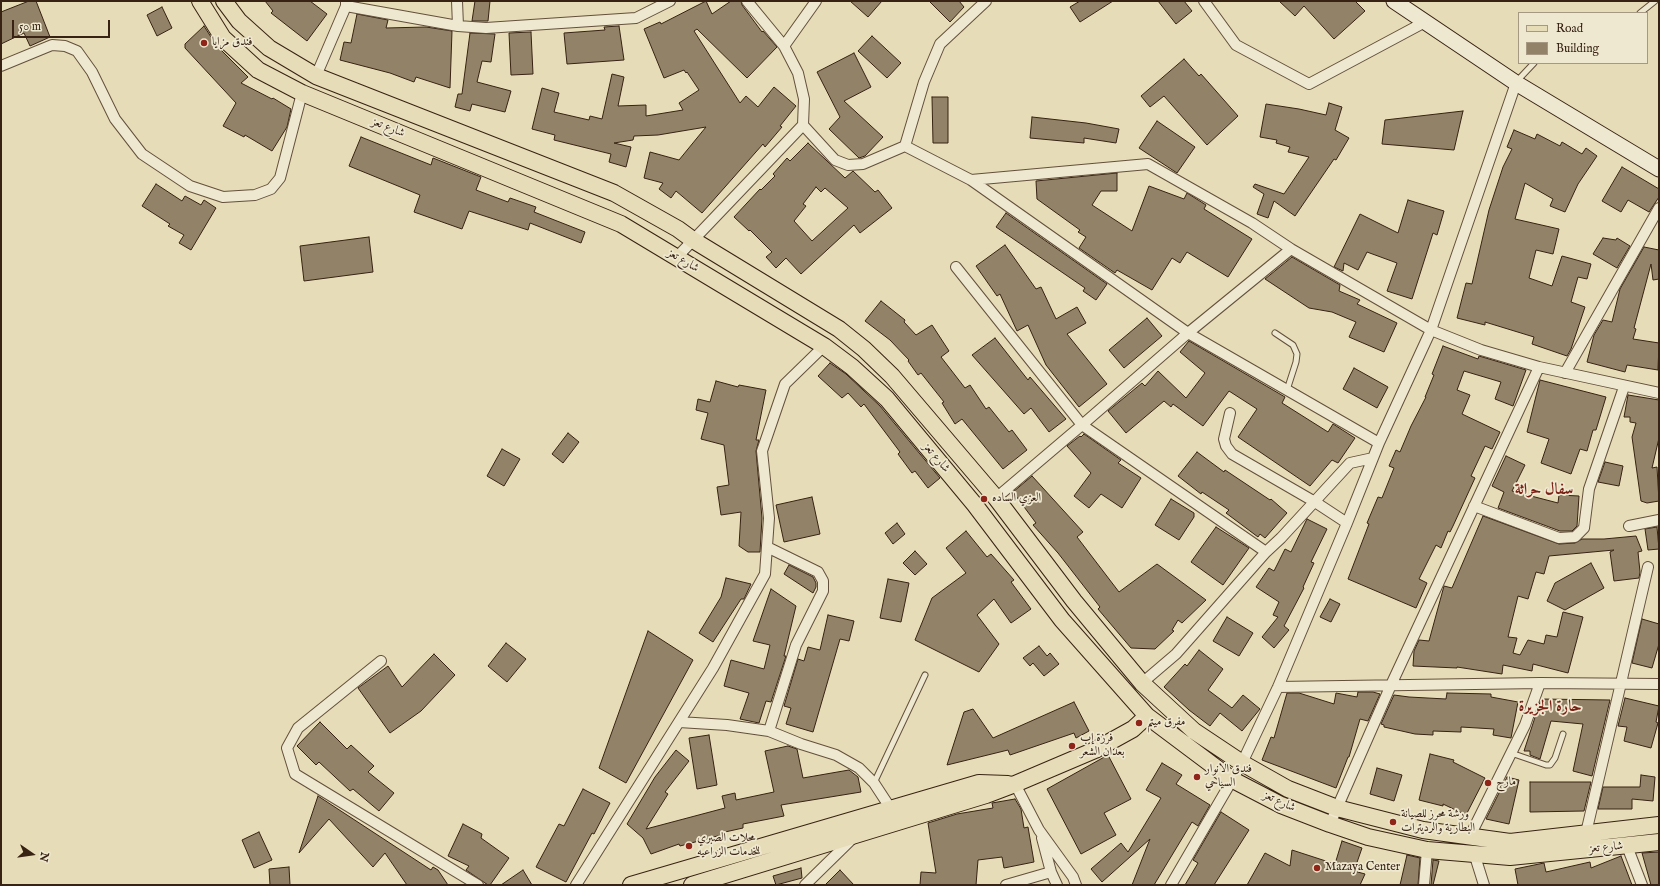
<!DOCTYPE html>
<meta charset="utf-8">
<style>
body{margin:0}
#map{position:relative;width:1660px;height:886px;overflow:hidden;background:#e6dcb7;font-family:"IM FELL English",serif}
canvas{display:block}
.frame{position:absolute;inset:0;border:2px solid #372213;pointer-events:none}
.legend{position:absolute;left:1518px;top:12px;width:130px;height:52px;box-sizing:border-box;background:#efe8d0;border:1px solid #a59984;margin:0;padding:5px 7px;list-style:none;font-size:12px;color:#372213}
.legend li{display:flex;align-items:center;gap:8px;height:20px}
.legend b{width:20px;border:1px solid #a59984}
.north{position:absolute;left:12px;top:834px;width:40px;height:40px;-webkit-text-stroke:3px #efe8d0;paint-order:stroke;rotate:103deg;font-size:11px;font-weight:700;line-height:16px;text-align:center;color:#372213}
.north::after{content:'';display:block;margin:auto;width:14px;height:18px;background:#372213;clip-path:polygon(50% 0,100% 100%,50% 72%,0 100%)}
.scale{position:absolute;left:12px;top:20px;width:98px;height:18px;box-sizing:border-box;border:2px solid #372213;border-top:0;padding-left:5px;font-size:12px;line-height:14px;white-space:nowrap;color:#372213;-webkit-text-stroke:3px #efe8d0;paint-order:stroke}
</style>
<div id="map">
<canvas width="1660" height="886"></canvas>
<div class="frame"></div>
<ul class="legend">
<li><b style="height:5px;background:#e6dcb7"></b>Road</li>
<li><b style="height:11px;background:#928368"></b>Building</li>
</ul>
<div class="north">N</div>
<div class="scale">50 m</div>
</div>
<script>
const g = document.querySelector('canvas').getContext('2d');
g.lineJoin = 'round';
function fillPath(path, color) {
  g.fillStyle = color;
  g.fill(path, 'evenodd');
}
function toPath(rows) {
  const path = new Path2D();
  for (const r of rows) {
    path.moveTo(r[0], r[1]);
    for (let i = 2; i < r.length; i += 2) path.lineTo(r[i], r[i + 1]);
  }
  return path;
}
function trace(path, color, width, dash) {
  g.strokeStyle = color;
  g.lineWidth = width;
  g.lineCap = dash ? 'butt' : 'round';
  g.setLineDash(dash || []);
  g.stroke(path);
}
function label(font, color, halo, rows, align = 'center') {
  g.font = font + ' "IM FELL English",Amiri,serif';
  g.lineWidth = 3.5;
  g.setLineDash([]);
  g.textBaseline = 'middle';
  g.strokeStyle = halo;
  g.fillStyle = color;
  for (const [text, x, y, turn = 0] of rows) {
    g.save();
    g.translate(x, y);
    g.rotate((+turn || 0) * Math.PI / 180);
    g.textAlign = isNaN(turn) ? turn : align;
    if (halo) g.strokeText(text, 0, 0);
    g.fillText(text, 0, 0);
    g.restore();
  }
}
const building = toPath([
 [29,1,36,1,50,37,30,46,24,33,1,44,1,12,29,1],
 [265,1,310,1,327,14,307,41,271,13,273,11,265,1],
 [475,1,490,1,488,21,472,21,475,1],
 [706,1,712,14,731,1,741,1,742,5,762,32,763,31,777,47,747,78,697,29,694,31,740,103,746,96,758,107,774,87,796,106,780,126,782,127,765,147,763,144,702,213,676,191,671,198,659,189,663,183,644,178,650,152,679,160,706,127,658,135,634,136,633,140,614,143,631,147,626,167,609,162,611,154,554,140,555,135,532,129,542,88,559,93,554,112,589,120,590,116,602,119,612,74,624,77,618,106,646,105,646,116,683,110,679,103,699,90,687,72,686,73,684,70,664,78,644,29,660,22,661,24,706,1],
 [850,1,882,1,868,17,850,1],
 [929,1,959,1,964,7,950,22,929,1],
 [1080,1,1113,1,1080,22,1070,7,1080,1],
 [1158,1,1184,1,1192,11,1176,24,1158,1],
 [1279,1,1355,1,1365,11,1334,39,1304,6,1295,16,1279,1],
 [162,7,172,28,157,36,147,15,162,7],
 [357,14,388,20,386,28,426,27,452,31,450,88,416,77,414,82,390,73,340,60,344,42,351,43,357,14],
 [204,26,216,45,248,77,241,83,272,99,273,98,291,109,287,127,272,151,245,135,244,137,223,126,236,103,185,48,185,44,204,26],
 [619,26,624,60,567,64,564,33,605,30,604,27,619,26],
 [531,32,533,74,511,75,509,33,531,32],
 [470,33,495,34,491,62,482,61,477,82,511,91,505,112,472,104,470,111,455,107,458,94,462,94,470,33],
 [872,36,901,63,887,78,858,51,872,36],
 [854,53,871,87,844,101,883,137,865,156,859,158,829,129,840,117,817,72,854,53],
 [1184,59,1199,76,1201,74,1238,116,1207,145,1164,96,1150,107,1141,96,1184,59],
 [932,97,948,97,948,143,933,143,932,97],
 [1329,103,1342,107,1335,130,1349,138,1336,160,1334,159,1295,216,1274,201,1268,218,1257,214,1264,194,1253,187,1255,184,1284,194,1309,157,1288,152,1290,147,1276,143,1277,140,1260,137,1266,104,1299,109,1326,115,1329,103],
 [1463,111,1454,150,1382,144,1385,120,1463,111],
 [1032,117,1086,123,1119,129,1116,143,1084,138,1084,143,1030,138,1032,117],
 [1157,121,1195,147,1177,173,1139,148,1157,121],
 [1514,130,1535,139,1537,134,1560,146,1562,142,1582,154,1586,148,1597,156,1578,184,1565,212,1550,206,1553,199,1525,183,1515,219,1559,229,1553,254,1536,250,1529,278,1552,286,1562,256,1591,264,1587,279,1578,277,1571,302,1585,307,1571,349,1567,356,1532,344,1534,337,1485,322,1485,325,1457,318,1466,283,1472,284,1489,210,1503,167,1512,149,1507,147,1514,130],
 [361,137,431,165,433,158,481,177,476,190,508,202,510,198,536,207,534,212,585,232,581,243,530,223,528,230,469,211,462,229,414,212,420,195,349,166,361,137],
 [808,143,845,178,853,171,875,192,878,190,892,208,860,233,854,225,801,274,786,258,776,268,766,257,772,252,750,230,749,231,734,217,760,189,761,190,775,176,773,174,787,158,790,161,808,143],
 [816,187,821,192,825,188,848,208,812,241,794,221,806,206,803,204,816,187],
 [1622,167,1659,189,1659,197,1649,212,1628,200,1621,212,1602,201,1622,167],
 [1117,173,1117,191,1101,191,1092,205,1132,231,1149,186,1184,199,1187,193,1206,205,1204,209,1252,239,1228,277,1187,252,1180,263,1172,258,1152,290,1117,270,1115,273,1079,248,1086,237,1078,232,1080,230,1037,199,1036,181,1117,173],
 [156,184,182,201,185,196,201,205,204,200,216,208,191,250,179,243,184,235,168,226,170,224,142,206,156,184],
 [1408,200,1444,211,1437,235,1433,233,1412,299,1387,291,1397,263,1367,252,1358,270,1344,263,1343,271,1334,267,1360,214,1398,233,1408,200],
 [1006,213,1107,284,1096,300,1083,291,1085,288,996,227,1006,213],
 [369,237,373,272,304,281,300,246,369,237],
 [1603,238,1616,240,1617,238,1630,246,1617,268,1593,254,1603,238],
 [1005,245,1036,289,1041,287,1056,319,1077,307,1086,323,1067,334,1107,384,1079,407,1046,365,1028,325,1017,331,1000,294,997,296,976,266,1005,245],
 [1644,247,1659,250,1659,279,1653,280,1651,264,1634,328,1636,329,1633,339,1659,343,1658,370,1627,365,1625,372,1587,362,1594,335,1603,320,1612,322,1620,289,1644,247],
 [1292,257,1340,285,1339,291,1360,300,1357,304,1397,323,1384,352,1349,337,1356,322,1332,312,1309,308,1265,279,1292,257],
 [881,301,905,320,904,322,916,335,932,325,949,351,941,357,965,388,970,385,986,409,989,407,1009,432,1012,430,1027,450,1003,469,962,419,955,424,942,403,944,402,921,373,918,375,908,361,909,360,890,340,865,321,881,301],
 [1147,318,1162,336,1124,368,1109,350,1147,318],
 [995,338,1028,380,1030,377,1066,419,1049,432,1031,408,1024,414,972,355,995,338],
 [1189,341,1285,397,1282,403,1328,432,1333,424,1355,438,1338,463,1332,460,1310,486,1238,437,1257,409,1229,391,1203,426,1173,404,1171,407,1164,401,1126,433,1108,411,1142,383,1145,386,1158,371,1186,398,1205,373,1180,352,1189,341],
 [1443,346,1478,359,1479,356,1526,370,1513,406,1495,399,1501,382,1464,371,1457,390,1470,395,1462,414,1500,432,1492,449,1485,446,1471,476,1475,478,1453,526,1450,532,1448,531,1441,548,1436,545,1419,579,1427,583,1416,608,1348,579,1369,524,1367,523,1378,497,1382,498,1394,468,1389,466,1396,450,1400,452,1411,426,1426,397,1425,397,1434,375,1432,374,1443,346],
 [830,363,846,374,880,406,940,478,928,488,915,471,912,473,898,454,900,452,864,404,861,407,848,393,842,398,818,376,830,363],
 [1354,368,1388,387,1377,408,1343,389,1354,368],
 [1540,380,1606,397,1596,430,1593,430,1587,451,1580,449,1571,474,1541,463,1549,439,1527,432,1540,380],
 [716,381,738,387,739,385,766,390,756,440,759,440,756,451,762,518,760,552,748,552,739,546,741,512,721,515,717,487,729,485,724,445,701,439,708,413,696,410,698,399,710,402,716,381],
 [1628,395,1659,400,1659,438,1652,468,1657,467,1659,501,1647,503,1641,501,1632,437,1636,423,1630,422,1630,417,1624,417,1628,395],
 [568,433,579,442,563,463,552,454,568,433],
 [1084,434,1121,460,1118,463,1141,478,1122,508,1101,494,1089,508,1074,496,1091,473,1067,446,1080,436,1081,437,1084,434],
 [502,449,520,459,504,486,487,476,502,449],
 [1197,452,1224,472,1225,470,1270,500,1271,499,1287,513,1265,538,1260,534,1258,537,1226,513,1229,510,1202,492,1201,494,1178,476,1197,452],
 [1506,456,1525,465,1512,491,1558,503,1559,495,1579,496,1577,526,1572,531,1560,531,1498,508,1504,492,1492,486,1506,456],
 [1605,462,1623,466,1619,486,1598,482,1605,462],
 [1032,476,1083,532,1077,537,1119,592,1157,564,1206,600,1182,623,1178,620,1172,630,1174,631,1155,649,1131,648,1098,609,1100,607,1058,553,1033,525,1036,523,1013,492,1032,476],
 [812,497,820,534,784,542,776,505,812,497],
 [1171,499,1194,513,1194,517,1179,540,1155,525,1171,499],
 [1483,516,1559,544,1575,543,1582,539,1604,539,1636,536,1642,551,1638,552,1640,572,1639,578,1614,581,1610,552,1614,550,1549,556,1544,574,1536,572,1528,599,1518,596,1508,637,1517,638,1513,653,1520,655,1528,640,1544,644,1546,635,1557,637,1563,612,1583,617,1568,673,1533,664,1532,671,1503,665,1502,674,1457,667,1457,668,1413,666,1414,651,1419,640,1429,641,1444,586,1452,588,1483,516],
 [1307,519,1327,529,1311,562,1314,563,1303,587,1304,588,1284,626,1289,630,1274,648,1262,637,1278,617,1273,615,1279,602,1256,587,1269,568,1274,571,1285,549,1291,552,1307,519],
 [897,523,905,534,893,544,885,533,897,523],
 [1216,527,1249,548,1223,585,1191,562,1216,527],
 [1657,527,1659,549,1648,550,1645,529,1657,527],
 [966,531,987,557,991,554,1014,580,1011,582,1031,609,1011,623,994,599,977,615,999,644,979,672,915,640,932,598,966,573,946,548,966,531],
 [915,551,927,564,915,575,903,563,915,551],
 [1591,563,1604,588,1565,610,1547,601,1555,583,1591,563],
 [789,565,813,577,816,583,816,587,813,593,784,574,789,565],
 [726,578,751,584,744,599,741,599,713,642,699,633,721,597,726,578],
 [888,579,909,583,901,622,880,618,888,579],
 [771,589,796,606,784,656,786,656,771,702,766,701,759,723,740,719,749,693,724,686,731,660,764,669,770,645,753,641,771,589],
 [1330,599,1340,604,1331,622,1320,617,1330,599],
 [828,615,854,621,849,641,840,639,813,732,786,724,791,708,784,706,798,659,804,661,808,647,820,650,828,615],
 [1227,617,1253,633,1239,656,1213,641,1227,617],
 [1642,619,1659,624,1659,644,1652,668,1632,663,1642,619],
 [648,631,693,660,626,783,599,768,648,631],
 [506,643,526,659,507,682,488,666,506,643],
 [1039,646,1047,656,1050,653,1059,664,1044,676,1033,663,1030,666,1023,658,1039,646],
 [1199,650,1223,669,1208,690,1232,708,1243,695,1260,709,1242,731,1220,713,1210,726,1189,710,1164,687,1185,664,1187,666,1199,650],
 [434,654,455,675,421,711,390,733,358,688,388,666,402,687,434,654],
 [1358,692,1373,692,1380,694,1368,721,1360,719,1349,757,1348,757,1336,788,1262,760,1271,737,1274,738,1287,693,1299,693,1334,704,1336,693,1357,697,1358,692],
 [1447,693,1491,694,1491,697,1518,702,1511,738,1493,735,1494,729,1461,727,1461,732,1433,731,1433,735,1415,734,1384,727,1384,725,1381,724,1394,695,1409,697,1446,699,1447,693],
 [1625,698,1659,706,1656,722,1658,723,1651,748,1624,741,1627,727,1618,726,1625,698],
 [1541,699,1610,700,1592,776,1573,771,1583,724,1551,721,1540,759,1530,755,1530,751,1524,751,1541,699],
 [1074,702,1089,731,1076,738,1074,733,1010,755,1008,750,947,765,964,712,973,709,993,738,1074,702],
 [320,722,347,749,351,745,374,766,368,772,394,793,379,811,353,789,350,791,319,762,316,765,297,746,320,722],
 [709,735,717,785,697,789,689,738,709,735],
 [788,746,797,749,803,778,849,770,858,777,861,792,781,805,784,816,743,824,743,828,725,832,725,834,680,846,679,844,651,854,643,838,627,824,655,777,676,750,689,761,665,792,668,794,646,829,725,808,722,796,735,793,736,800,774,792,765,751,788,746],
 [1430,754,1454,760,1453,762,1485,778,1466,815,1443,804,1443,806,1419,800,1430,754],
 [1108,755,1131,799,1104,813,1116,835,1081,854,1047,789,1108,755],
 [1162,763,1182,775,1176,784,1210,805,1198,826,1192,822,1154,885,1132,885,1150,839,1102,882,1091,869,1121,843,1128,852,1161,798,1146,790,1162,763],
 [1377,768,1402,775,1394,801,1370,794,1377,768],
 [1641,775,1655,777,1653,801,1632,799,1632,809,1598,809,1603,787,1640,787,1641,775],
 [1507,777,1519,780,1509,824,1486,819,1507,777],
 [1530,782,1591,782,1584,811,1530,812,1530,782],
 [583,789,610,803,594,834,592,833,566,882,536,867,559,824,564,826,583,789],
 [318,796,431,870,433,867,438,870,448,885,407,885,385,853,373,867,329,819,299,853,318,796],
 [1015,799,1021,809,1024,828,1028,827,1034,862,1004,868,1002,857,978,860,976,885,920,885,921,872,936,873,928,823,957,814,993,808,992,803,1015,799],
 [1221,812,1249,830,1214,885,1185,885,1198,863,1193,860,1221,812],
 [463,824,482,834,481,838,509,858,490,885,488,885,466,870,469,866,448,856,463,824],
 [259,832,272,860,254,868,242,840,259,832],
 [1342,841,1362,848,1354,871,1365,874,1360,885,1247,885,1265,853,1290,866,1292,850,1335,864,1342,841],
 [1659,852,1659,885,1651,885,1642,853,1659,852],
 [1407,855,1420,858,1418,885,1400,885,1407,855],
 [1621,856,1632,885,1518,885,1515,869,1544,863,1546,872,1590,862,1591,868,1621,856],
 [1433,860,1439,861,1433,885,1431,885,1433,860],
 [289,867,290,885,270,885,269,869,289,867],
 [801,868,802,878,776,885,773,876,801,868],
 [523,870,532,885,501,885,523,870],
 [840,870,854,885,825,885,840,870]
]);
fillPath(building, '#928368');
trace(building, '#372213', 1);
const service = toPath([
 [1640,13,1655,1],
 [1517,81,1534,63],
 [1275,333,1293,345,1297,354,1296,362,1287,390],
 [1511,753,1546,765,1550,765,1555,758,1563,734],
 [874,783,925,675]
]);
const minor = toPath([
 [457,1,458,26],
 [1204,1,1236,45,1309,84,1425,22],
 [346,6,458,26,486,28,636,18,670,1],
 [784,46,816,1],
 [1,66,52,45,65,46,77,51,92,72,115,119,142,154,190,186,223,197,255,195,271,189,280,178,302,93],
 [316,76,346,6,346,1],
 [803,125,835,160,848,165,863,164,905,146,971,180,1188,333,1379,443],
 [905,146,924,82,940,44,986,1],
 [971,180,1148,164,1252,223,1291,249,1431,330,1481,350,1539,367,1659,393],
 [677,257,803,125,804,99,798,73,784,46,747,1],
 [956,267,1082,425,1266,552],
 [1565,373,1659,208],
 [1230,413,1224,439,1226,446,1232,454,1315,502,1347,523],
 [996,498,1082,425,1188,333,1291,249],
 [1474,506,1559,538,1575,537,1584,528,1589,489,1624,387],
 [1629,526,1659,520],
 [767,547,818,572,823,581,823,591,796,645,769,731],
 [381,661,298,728,287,748,295,774,478,885],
 [1142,683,1176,654,1266,552,1281,538,1350,463,1373,458],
 [1278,687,1540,683,1659,684],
 [679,722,727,725,769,731,801,744,836,755,859,768,874,783,891,809],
 [1015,784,1039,830,1073,877,1076,885],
 [1330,824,1391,685,1539,367],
 [1586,833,1648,567],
 [1470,836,1525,725,1540,683],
 [1042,838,1051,872,1057,885],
 [1627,846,1642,885],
 [1474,853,1484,885],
 [576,885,713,668,765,574,769,518,762,451,785,384,824,346],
 [805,885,853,838],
 [1006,885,1051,872],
 [1171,885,1242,763,1278,687,1347,523,1379,443,1431,330,1516,83],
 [1424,885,1427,850]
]);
const secondary = toPath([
 [1394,1,1516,83,1659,169]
]);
const primary = toPath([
 [200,1,223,38,258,70,302,93,621,224,824,346,852,367,887,399,975,505,1062,620,1147,716,1231,779,1281,805,1330,824,1368,837,1427,850,1510,857,1659,842],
 [224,1,239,21,269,48,316,76,614,193,678,229,693,240,839,329,864,349,892,376,996,498,1074,601,1142,683,1194,731,1242,763,1288,789,1337,808,1423,830,1510,842,1659,825],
 [631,885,979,783,1008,784],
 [692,885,986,795,1015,784,1095,750,1133,729,1147,716]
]);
trace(service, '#63503c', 7);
trace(minor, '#63503c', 12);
trace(secondary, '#372213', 17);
trace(primary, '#372213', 18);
trace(service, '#efe8d0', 5);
trace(minor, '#efe8d0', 10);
trace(secondary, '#efe8d0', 15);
trace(primary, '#e6dcb7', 16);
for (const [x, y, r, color] of [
 [204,43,4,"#8f2418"],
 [984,499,4,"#8f2418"],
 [1139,723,4,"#8f2418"],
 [1072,746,4,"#8f2418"],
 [1197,777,4,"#8f2418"],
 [1488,783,4,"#8f2418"],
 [1393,822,4,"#8f2418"],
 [689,846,4,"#8f2418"],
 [1317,868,4,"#8f2418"]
]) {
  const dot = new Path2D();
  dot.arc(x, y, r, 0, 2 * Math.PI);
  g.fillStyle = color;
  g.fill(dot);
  trace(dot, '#efe8d0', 1.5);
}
label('12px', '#372213', '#efe8d0', [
 ["فندق مزايا",212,43],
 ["العزي الساده",992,499],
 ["مفرق ميتم",1147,723],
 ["فرزة إب",1080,739],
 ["بعدان الشعر",1080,753],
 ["فندق الانوار",1205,770],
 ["السياحي",1205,784],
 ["مارح",1496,783],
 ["ورشة محرز للصيانة",1401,815],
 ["البطارية والرديترات",1401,829],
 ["محلات الصبري",697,839],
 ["للخدمات الزراعيه",697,853],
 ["Mazaya Center",1325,868]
], 'left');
label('12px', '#372213', '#efe8d0', [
 ["شارع تعز",388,128,22],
 ["شارع تعز",683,261,31],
 ["شارع تعز",936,458,50],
 ["شارع تعز",1279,802,25],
 ["شارع تعز",1606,848,-5]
]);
label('bold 16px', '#7a1f14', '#efe8d0', [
 ["سفال حراثة",1544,491],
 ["حارة الجزيرة",1550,708]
]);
</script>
